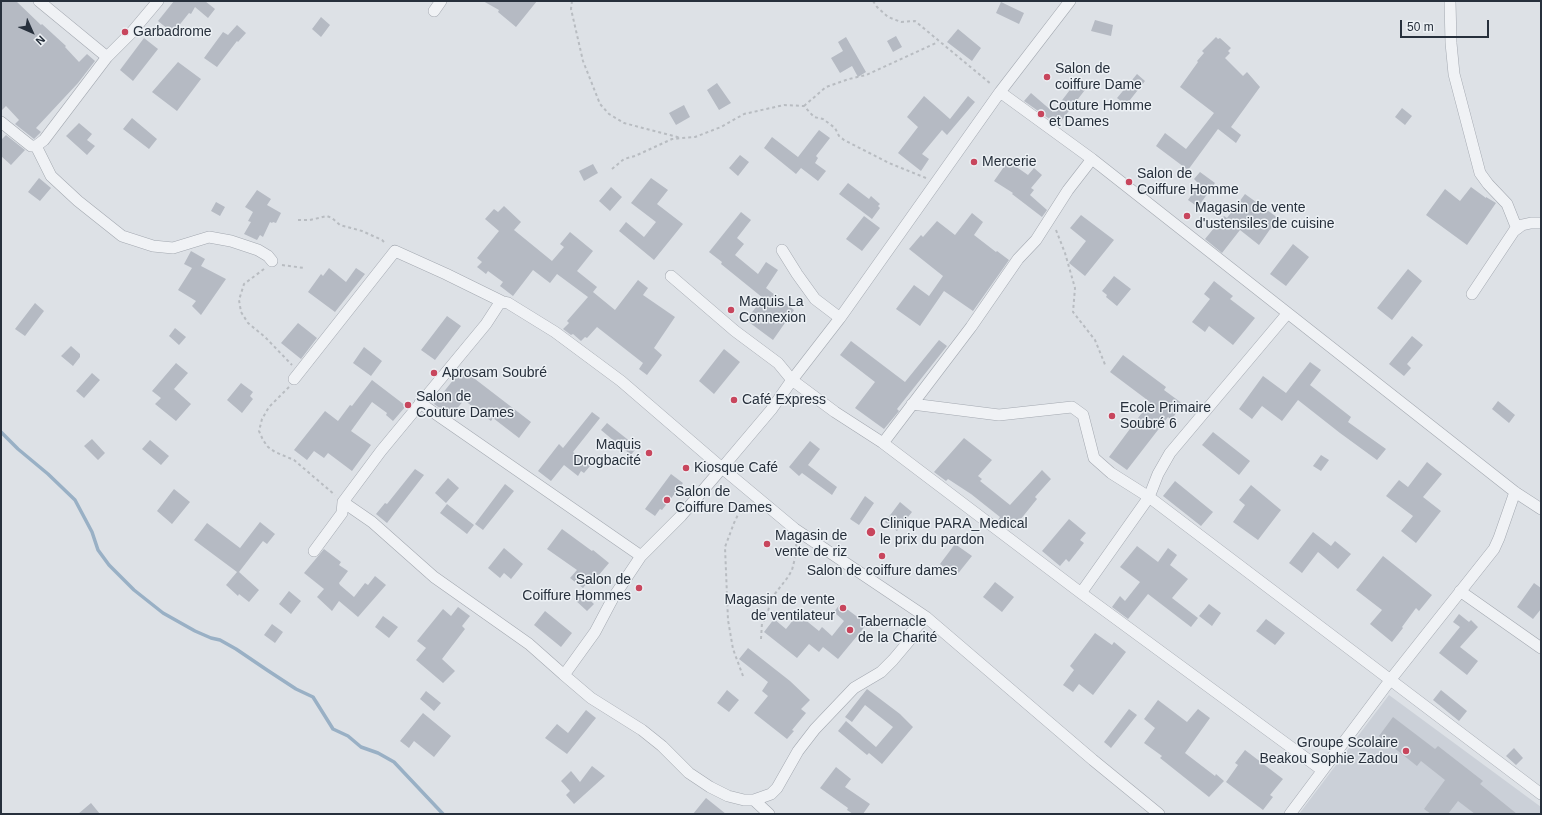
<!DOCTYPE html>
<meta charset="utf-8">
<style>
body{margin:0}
#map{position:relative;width:1542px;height:815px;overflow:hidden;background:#dde1e6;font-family:Arial,sans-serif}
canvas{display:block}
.frame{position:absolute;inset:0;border:2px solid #27303c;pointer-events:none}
.north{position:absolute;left:12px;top:12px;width:40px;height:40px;-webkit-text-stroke:3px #ecf0f4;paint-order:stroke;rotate:135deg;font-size:11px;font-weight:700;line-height:16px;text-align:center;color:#27303c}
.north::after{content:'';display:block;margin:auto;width:14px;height:18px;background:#27303c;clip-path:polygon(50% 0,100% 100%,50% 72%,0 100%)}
.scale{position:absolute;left:1400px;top:20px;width:89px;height:18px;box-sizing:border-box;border:2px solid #27303c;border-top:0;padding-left:5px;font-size:12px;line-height:14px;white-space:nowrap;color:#27303c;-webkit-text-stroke:3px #ecf0f4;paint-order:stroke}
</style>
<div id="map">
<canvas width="1542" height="815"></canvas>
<div class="frame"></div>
<div class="north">N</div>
<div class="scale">50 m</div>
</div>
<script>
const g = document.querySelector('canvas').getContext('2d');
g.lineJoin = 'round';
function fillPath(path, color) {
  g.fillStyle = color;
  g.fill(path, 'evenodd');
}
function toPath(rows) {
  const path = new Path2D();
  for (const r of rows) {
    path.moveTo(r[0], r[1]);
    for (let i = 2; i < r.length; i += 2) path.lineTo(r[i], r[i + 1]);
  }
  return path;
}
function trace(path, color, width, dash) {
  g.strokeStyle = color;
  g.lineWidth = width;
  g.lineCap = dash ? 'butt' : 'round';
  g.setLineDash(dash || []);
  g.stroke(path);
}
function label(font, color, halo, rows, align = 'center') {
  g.font = font + ' Arial,sans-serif';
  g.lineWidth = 3;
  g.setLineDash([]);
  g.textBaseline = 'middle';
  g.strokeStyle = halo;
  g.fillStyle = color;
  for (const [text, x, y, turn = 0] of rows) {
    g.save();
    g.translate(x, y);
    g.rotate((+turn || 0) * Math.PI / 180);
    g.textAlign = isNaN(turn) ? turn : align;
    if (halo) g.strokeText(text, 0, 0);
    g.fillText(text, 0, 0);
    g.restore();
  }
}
fillPath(toPath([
 [1389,695,1541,807,1541,814,1299,814]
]), '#cbd0d8');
trace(toPath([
 [1,432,18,449,48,474,75,500,92,532,98,550,109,565,134,590,163,613,195,631,211,638,220,640,236,649,267,670,296,689,313,697,333,729,348,736,361,747,378,753,394,762,443,814]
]), '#99b0c5', 3.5);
fillPath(toPath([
 [1,1,16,1,41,25,42,24,66,46,65,47,79,62,87,54,95,61,78,83,36,128,41,132,34,139,15,124,19,120,6,106,1,111],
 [174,1,205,1,215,9,208,18,195,7,191,14,189,13,173,33,158,21],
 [483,1,537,1,516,27,498,12,499,10],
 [1001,2,1024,13,1019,24,996,13],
 [321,17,330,25,321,37,312,29],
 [1095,20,1113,25,1111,36,1091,31],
 [237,25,246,33,238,42,237,41,217,67,204,58,223,32,228,35],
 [958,29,981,48,972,61,947,42],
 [896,36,902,47,893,52,887,41],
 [846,37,866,72,858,77,852,66,840,73,831,58,843,51,838,42],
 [1216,37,1218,39,1220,38,1231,48,1228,51,1230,53,1225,58,1243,76,1247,72,1260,87,1231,127,1241,135,1236,143,1218,129,1188,170,1156,146,1165,133,1186,149,1214,113,1180,87,1198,62,1197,61,1204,53,1202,51],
 [144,38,158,49,133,81,120,70],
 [178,62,201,79,177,111,152,92],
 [1137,74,1145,81,1126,105,1117,98],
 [1079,78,1088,86,1058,125,1024,101,1031,93,1053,112],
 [717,83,731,103,719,110,707,90],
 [924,96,950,119,968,96,975,102,947,135,942,130,922,154,929,159,921,171,898,153,918,127,907,117],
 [684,105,690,117,676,125,669,113],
 [1402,108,1412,116,1405,125,1395,117],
 [132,118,157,139,149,149,123,129],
 [79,123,92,134,87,140,95,146,87,155,66,136],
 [819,130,830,138,816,156,818,158,815,163,826,171,818,181,801,168,796,174,764,148,772,137,798,157],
 [6,135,25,150,11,165,1,156,1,140],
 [740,155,749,162,738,176,729,168],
 [1008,161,1028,175,1034,168,1042,175,1031,188,1034,190,1030,195,1047,210,1042,217,1012,194,1013,193,994,181],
 [593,164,598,173,584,181,579,171],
 [1200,172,1215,183,1198,207,1188,200,1199,184,1194,179],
 [39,178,51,188,40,201,28,192],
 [651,178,668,190,657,204,683,224,654,260,619,231,626,222,644,237,656,222,631,203],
 [848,183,869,199,871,196,880,204,878,206,880,208,872,219,839,194],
 [611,187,622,197,610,211,599,201],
 [1471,187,1486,198,1486,197,1496,203,1467,245,1426,215,1445,189,1460,201],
 [257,190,271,199,267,205,281,213,276,223,273,222,272,223,270,222,263,237,260,235,257,240,244,234,251,222,248,221,253,212,245,207],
 [1245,194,1278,218,1259,245,1240,230,1222,253,1205,239,1224,216,1227,218],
 [216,202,225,207,220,216,211,211],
 [504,206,521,222,514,230,552,261,564,247,560,244,570,232,593,251,577,271,597,287,593,292,615,310,638,280,648,288,643,295,675,317,654,348,662,355,647,375,639,369,643,363,597,327,587,338,585,337,581,341,573,334,571,335,563,329,569,323,567,321,588,297,557,274,550,283,533,270,513,296,500,286,503,282,488,271,486,274,477,267,482,262,477,258,499,231,485,219,494,209,498,212],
 [741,212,751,220,737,238,744,244,735,255,758,274,766,262,778,270,766,288,794,310,773,340,746,320,763,298,721,264,722,262,709,252],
 [972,213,983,222,974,235,996,252,997,251,1009,260,973,311,944,291,920,326,896,309,914,285,929,296,943,276,909,249,921,235,923,237,937,221,955,235],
 [1081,215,1114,240,1085,276,1069,263,1086,241,1070,228],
 [864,216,880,228,862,251,846,239],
 [1293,244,1309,257,1286,286,1270,274],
 [191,251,205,259,201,266,226,279,201,315,192,306,196,301,178,290,192,268,184,264],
 [329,268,346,282,356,268,365,274,335,312,308,292,321,274,323,276],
 [1408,269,1422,281,1392,320,1377,308],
 [1114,276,1131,289,1117,306,1106,297,1107,295,1102,291],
 [1214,281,1233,296,1230,299,1255,318,1233,345,1209,326,1205,332,1192,322,1210,299,1204,294],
 [35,303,44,311,25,336,15,329],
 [447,316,461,326,435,360,421,350],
 [298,323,317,338,301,359,281,343],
 [175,328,186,337,179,345,169,336],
 [1412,336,1423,345,1407,364,1411,368,1404,376,1389,364],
 [939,340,947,346,897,409,899,411,884,429,855,408,875,382,840,355,851,341,905,382],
 [71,346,80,354,80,357,73,366,61,356],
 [364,347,382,361,371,376,353,363],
 [724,349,740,362,714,394,699,381],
 [1123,355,1166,387,1164,390,1183,404,1171,420,1168,417,1127,470,1109,457,1150,402,1110,372],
 [1310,362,1321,370,1310,385,1351,417,1348,422,1386,449,1377,460,1340,433,1298,400,1282,421,1262,406,1252,419,1239,409,1263,376,1286,393],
 [176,363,188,373,174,389,191,404,176,421,155,404,161,398,152,391],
 [462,369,531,422,519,438,493,418,491,421,464,400,451,416,434,404],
 [92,373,100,380,84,398,76,391],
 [372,380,406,406,393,421,386,415,387,413,372,402,351,431,371,445,352,471,328,453,324,458,314,451,307,460,294,450,325,411,338,421,350,405,352,406],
 [241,383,253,392,250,396,253,399,242,413,227,400],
 [1498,401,1515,415,1509,423,1492,409],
 [592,412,600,418,573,452,590,466,584,473,581,471,578,476,564,465,551,481,538,471,559,444,563,448],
 [607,423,637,447,631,455,601,430],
 [1213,432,1250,461,1239,475,1202,445],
 [964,438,992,460,978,476,982,479,980,481,1010,505,1042,470,1051,479,1035,497,1037,499,1012,530,998,520,1000,517,971,494,948,479,946,481,934,472],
 [92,439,105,453,98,460,84,446],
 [150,440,169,456,161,465,142,449],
 [810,441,820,449,808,465,837,487,832,495,802,473,799,476,789,467],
 [1321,455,1329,460,1321,471,1313,466],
 [1427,462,1442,474,1423,497,1441,511,1416,543,1401,531,1413,516,1386,496,1399,480,1408,487],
 [415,469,424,475,387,523,376,514,385,503,387,504],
 [671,474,683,483,662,510,660,509,655,516,645,509],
 [448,478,459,488,446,503,435,493],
 [1175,481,1213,512,1201,526,1163,496],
 [505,484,514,491,483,530,475,524],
 [1251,485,1281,510,1258,540,1233,522,1245,505,1239,500],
 [174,489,190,502,172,524,157,511],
 [865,496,874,503,859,525,850,519],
 [900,502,912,512,897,531,885,522],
 [447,504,474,525,467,534,440,513],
 [1069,519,1086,533,1080,540,1084,543,1069,562,1066,559,1060,566,1042,551],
 [260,522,275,534,267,544,263,541,239,572,259,590,249,602,239,594,238,596,226,585,237,572,194,540,207,523,240,548],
 [562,529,592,551,593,550,609,563,598,576,595,573,583,588,570,578,577,570,547,549],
 [1313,532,1331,546,1335,541,1351,554,1338,569,1318,552,1302,573,1289,563],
 [955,544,972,556,956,576,940,564],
 [1137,546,1158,562,1168,548,1177,555,1170,565,1188,579,1172,598,1198,618,1191,627,1148,594,1128,619,1112,607,1120,596,1125,601,1140,582,1120,567],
 [504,548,523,564,511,579,504,573,500,578,488,568],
 [324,549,341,562,339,565,348,571,339,583,340,585,354,597,365,583,368,585,375,576,386,585,358,617,339,601,332,611,317,597,324,589,304,573],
 [1383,556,1432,595,1419,611,1416,608,1402,627,1403,628,1392,642,1370,624,1382,610,1356,590],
 [995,582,1014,597,1002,612,983,597],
 [1534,583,1541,588,1541,609,1533,619,1517,607],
 [289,591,301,601,291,614,279,604],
 [581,592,594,604,587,611,574,599],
 [840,604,867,624,838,659,823,647,819,652,809,644,797,658,764,632,774,619,786,629,798,614,819,631,822,627,832,636,844,621,834,612],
 [1209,604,1221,613,1212,626,1199,616],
 [458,607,470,616,462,626,465,629,442,659,455,671,443,683,416,660,426,648,417,641,443,609,451,616],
 [545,611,572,633,561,647,534,625],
 [1459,614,1469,622,1471,620,1478,627,1460,647,1478,661,1467,675,1439,653,1460,627,1453,622],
 [383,616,398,627,389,638,375,627],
 [1266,619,1285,633,1275,645,1256,631],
 [272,624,283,632,275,643,264,635],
 [1095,633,1112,645,1114,642,1126,652,1093,695,1079,684,1073,692,1063,685,1074,670,1070,666],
 [748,648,790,681,810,700,801,709,806,713,792,730,794,731,787,739,754,713,768,696,762,691,768,682,739,659],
 [867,689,900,714,913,727,882,764,869,753,867,755,838,731,846,721,876,747,893,727,865,705,852,722,845,717],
 [727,690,739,700,729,712,717,703],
 [1441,690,1467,711,1459,721,1433,700],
 [426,691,441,703,434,711,420,699],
 [1158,700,1187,722,1198,709,1210,718,1185,753,1215,776,1216,774,1224,781,1209,797,1160,758,1162,756,1144,743,1155,728,1144,719],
 [1129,709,1137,715,1111,748,1104,742],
 [586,710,596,718,567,754,545,738,557,724,568,733],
 [423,713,451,736,434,757,414,741,409,748,400,741],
 [1393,717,1435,749,1438,746,1483,781,1480,784,1517,814,1475,814,1458,801,1448,814,1431,814,1424,809,1445,780,1421,761,1417,766,1379,736],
 [1514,748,1523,758,1516,765,1506,756],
 [1245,750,1283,779,1270,795,1273,797,1263,810,1226,782,1238,765,1235,763],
 [592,766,605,776,574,804,566,795,570,791,561,781,571,771,580,782],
 [836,767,851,779,845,787,870,804,863,814,853,814,847,810,848,808,820,788],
 [706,798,726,814,693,814],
 [91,803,100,814,78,814]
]), '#b5bac3');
const minor = toPath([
 [39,1,107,57,131,33,158,1],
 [1070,1,1000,92,840,318,792,380,835,412,883,443,1081,593,1322,770],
 [1450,1,1451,43,1454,74,1480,173,1488,184,1507,204,1517,229],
 [434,11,441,1],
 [1000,92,1092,159,1515,492,1541,509],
 [1,122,31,146,36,146,44,140,107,57],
 [36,146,51,176,78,201,122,236,153,246,173,248,209,237,231,241,258,250,268,256,272,261],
 [782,250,797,274,815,299,840,318],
 [671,276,735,331,778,363,792,380,771,410,722,468,795,529,926,617,1093,760,1159,814],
 [1472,294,1514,231,1522,225,1531,223,1541,223],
 [294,379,395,251,446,274,503,302],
 [420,403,641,556],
 [912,404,999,415,1072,407,1083,415,1094,458,1111,473,1149,497,1541,794],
 [883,443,971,327,1018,259,1036,240,1068,190,1092,159],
 [314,551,342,513,343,502,381,451,486,324,499,304,503,302,508,303,555,332,621,381,722,468,681,516,641,556,613,598,595,632,564,675,529,644,434,577,372,522,343,502],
 [1460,591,1541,648],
 [1081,593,1149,497,1158,474,1170,453,1287,314],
 [564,675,591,698,642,730,662,746,689,773,710,787,728,796,744,800,754,800,771,794,777,788,798,751,815,729,854,688,881,672,893,660,909,641,911,633,926,617],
 [754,800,769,814],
 [1290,814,1391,679,1494,549,1499,538,1515,492]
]);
trace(minor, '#a3a8b0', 12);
trace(toPath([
 [572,1,571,9,583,61,600,104,609,114,624,123,681,138],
 [873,1,877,7,888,17,901,22,915,21,991,84],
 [804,106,826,87,849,79,866,75,938,42],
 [612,169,624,159,635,156,672,139,695,137,721,127,744,114,784,105,804,106,814,117,823,119,835,128,839,136,844,140,889,163,926,178],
 [298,220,310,220,327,216,332,218,340,225,362,231,382,240,386,244],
 [1056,230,1065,253,1075,288,1073,312,1095,340,1106,367],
 [282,265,304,268],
 [264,269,244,284,239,300,241,312,248,323,265,337,292,365],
 [289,387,269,407,262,419,259,431,263,440,268,447,275,452,294,460,335,495],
 [761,639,762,623,766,618,770,604,774,595,788,577,792,570,797,550,796,544],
 [743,676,733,649,728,620,725,547,734,523,744,502]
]), '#b8bcc1', 2, [3, 3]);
trace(minor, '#f0f2f5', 11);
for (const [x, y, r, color] of [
 [125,32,4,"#c8465d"],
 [1047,77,4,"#c8465d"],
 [1041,114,4,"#c8465d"],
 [974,162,4,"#c8465d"],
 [1129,182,4,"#c8465d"],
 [1187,216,4,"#c8465d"],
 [731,310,4,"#c8465d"],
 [434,373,4,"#c8465d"],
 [734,400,4,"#c8465d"],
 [408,405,4,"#c8465d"],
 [1112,416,4,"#c8465d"],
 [649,453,4,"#c8465d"],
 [686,468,4,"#c8465d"],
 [667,500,4,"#c8465d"],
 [871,532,5,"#c8465d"],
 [767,544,4,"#c8465d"],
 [882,556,4,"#c8465d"],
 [639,588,4,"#c8465d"],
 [843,608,4,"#c8465d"],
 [850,630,4,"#c8465d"],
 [1406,751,4,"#c8465d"]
]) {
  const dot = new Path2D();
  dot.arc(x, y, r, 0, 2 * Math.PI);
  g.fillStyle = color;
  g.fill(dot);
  trace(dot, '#ecf0f4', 1.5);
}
label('14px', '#27303c', '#ecf0f4', [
 ["Garbadrome",133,32],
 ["Salon de",1055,69],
 ["coiffure Dame",1055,85],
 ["Couture Homme",1049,106],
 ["et Dames",1049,122],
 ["Mercerie",982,162],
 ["Salon de",1137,174],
 ["Coiffure Homme",1137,190],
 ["Magasin de vente",1195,208],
 ["d'ustensiles de cuisine",1195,224],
 ["Maquis La",739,302],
 ["Connexion",739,318],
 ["Aprosam Soubré",442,373],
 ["Salon de",416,397],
 ["Couture Dames",416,413],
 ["Café Express",742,400],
 ["Ecole Primaire",1120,408],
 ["Soubré 6",1120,424],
 ["Maquis",641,445,"right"],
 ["Drogbacité",641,461,"right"],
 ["Kiosque Café",694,468],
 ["Salon de",675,492],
 ["Coiffure Dames",675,508],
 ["Clinique PARA_Medical",880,524],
 ["le prix du pardon",880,540],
 ["Magasin de",775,536],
 ["vente de riz",775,552],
 ["Salon de coiffure dames",882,571,"center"],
 ["Salon de",631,580,"right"],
 ["Coiffure Hommes",631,596,"right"],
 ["Magasin de vente",835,600,"right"],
 ["de ventilateur",835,616,"right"],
 ["Tabernacle",858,622],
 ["de la Charité",858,638],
 ["Groupe Scolaire",1398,743,"right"],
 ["Beakou Sophie Zadou",1398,759,"right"]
], 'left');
</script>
